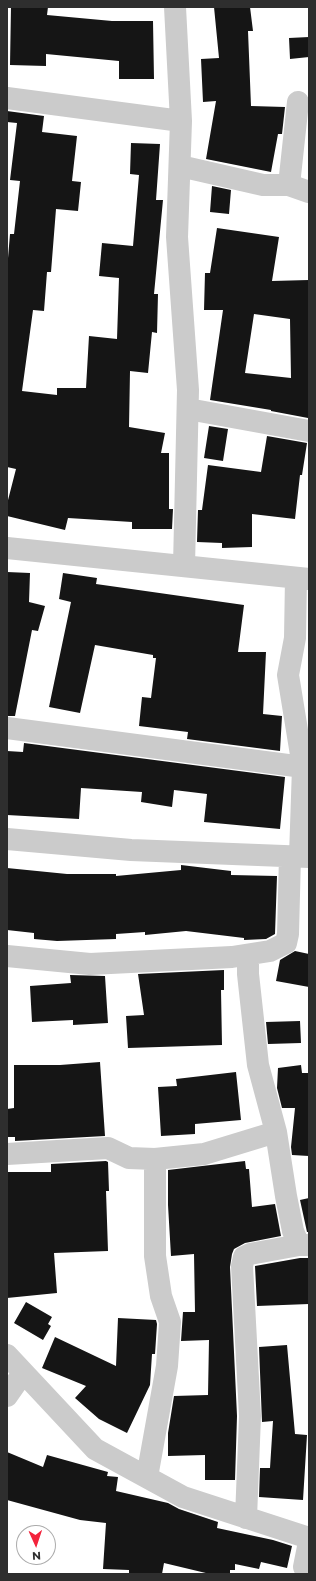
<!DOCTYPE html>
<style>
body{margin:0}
#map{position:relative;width:316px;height:1581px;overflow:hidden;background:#fff;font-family:Montserrat,sans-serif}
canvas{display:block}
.frame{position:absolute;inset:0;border:8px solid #2e2e2e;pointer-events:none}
.north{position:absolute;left:16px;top:1525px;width:40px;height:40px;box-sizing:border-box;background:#fff;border:1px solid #ababab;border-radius:50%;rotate:177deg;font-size:11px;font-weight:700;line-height:16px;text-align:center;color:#2e2e2e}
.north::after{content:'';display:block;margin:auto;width:14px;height:18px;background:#f3233c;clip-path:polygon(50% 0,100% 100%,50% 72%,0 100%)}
</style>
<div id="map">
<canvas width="316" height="1581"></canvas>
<div class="frame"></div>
<div class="north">N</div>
</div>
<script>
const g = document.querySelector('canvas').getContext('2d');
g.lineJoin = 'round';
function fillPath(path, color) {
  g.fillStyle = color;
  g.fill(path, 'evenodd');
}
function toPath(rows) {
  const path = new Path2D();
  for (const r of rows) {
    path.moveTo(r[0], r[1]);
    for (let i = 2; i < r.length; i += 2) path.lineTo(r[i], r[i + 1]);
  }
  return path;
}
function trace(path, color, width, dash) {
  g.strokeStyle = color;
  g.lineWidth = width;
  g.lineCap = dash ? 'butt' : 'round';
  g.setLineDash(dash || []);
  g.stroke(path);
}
fillPath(toPath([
 [11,7,48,7,47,15,112,21,153,21,154,79,119,79,119,61,46,54,46,66,10,65],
 [214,7,250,7,253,31,248,31,251,106,285,107,282,134,278,134,271,172,206,159,216,101,203,102,201,59,219,58],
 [309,37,309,57,290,59,289,38],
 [7,111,44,116,42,132,77,136,72,181,81,182,78,211,56,209,51,272,47,272,44,311,33,310,22,391,57,395,57,388,86,388,89,336,117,339,119,278,99,276,102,243,133,246,139,175,130,174,131,143,160,144,156,200,163,200,154,294,158,294,157,333,152,332,148,373,130,371,129,427,165,433,161,453,169,453,169,509,173,509,172,529,132,529,132,522,68,518,65,530,7,516,7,504,16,469,7,467,7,270,10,234,14,234,20,181,10,180,17,123,7,122],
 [212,186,231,190,229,214,210,212],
 [217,228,279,237,272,281,309,280,308,418,271,411,271,410,210,400,223,310,204,310,205,273,210,273],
 [254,314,290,319,291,378,245,373],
 [209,426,228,429,223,461,204,458],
 [267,436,307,443,302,475,300,475,295,519,252,514,252,547,222,548,222,543,197,542,198,510,202,510,208,465,261,472],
 [7,572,30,573,29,602,45,606,38,631,32,630,15,716,7,716],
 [63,573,97,578,96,584,244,605,238,652,266,652,263,714,282,716,280,751,187,739,188,732,139,726,142,697,151,698,156,658,153,658,153,655,95,645,80,713,49,707,71,602,59,599],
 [24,743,285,777,280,829,204,822,207,794,174,790,172,807,141,802,142,792,81,788,79,819,7,815,7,751,23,752],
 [181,865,231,871,231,875,277,876,275,934,266,939,244,940,244,938,186,931,145,935,145,932,116,934,116,939,57,941,34,939,34,933,7,930,7,868,67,874,116,874,116,876,181,870],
 [295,951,309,954,309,987,276,981,280,960],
 [224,970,224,990,221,990,222,1045,128,1048,126,1016,144,1015,138,974],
 [70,975,105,976,108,1023,73,1025,73,1020,32,1022,30,986,71,983],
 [300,1021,301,1043,268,1044,266,1022],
 [100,1062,105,1136,15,1141,15,1137,7,1137,7,1109,14,1108,14,1065,60,1065],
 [301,1065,302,1073,309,1073,309,1156,292,1155,291,1147,295,1108,282,1108,277,1088,278,1068],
 [236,1072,241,1120,195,1124,195,1134,161,1136,158,1087,177,1086,176,1079],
 [106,1161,108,1162,109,1191,106,1191,108,1251,54,1253,57,1293,7,1298,7,1172,51,1172,51,1164],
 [245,1161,246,1169,249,1169,252,1207,275,1204,281,1236,245,1243,234,1249,232,1254,230,1267,237,1416,235,1480,205,1480,205,1455,168,1456,168,1433,174,1396,208,1395,209,1340,181,1341,183,1312,195,1312,194,1254,171,1256,168,1205,168,1170],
 [309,1198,309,1232,307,1232,300,1200],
 [300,1258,309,1258,309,1304,257,1306,255,1266],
 [26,1302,52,1317,48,1324,51,1326,43,1340,14,1323],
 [118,1318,156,1320,157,1324,155,1354,152,1354,150,1385,127,1433,99,1419,75,1398,86,1386,42,1368,55,1337,116,1366],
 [287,1345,295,1434,307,1435,303,1500,259,1497,260,1468,270,1468,273,1421,262,1422,259,1347],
 [7,1452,43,1467,47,1455,108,1472,107,1476,118,1477,116,1491,168,1503,179,1509,218,1522,217,1528,273,1540,292,1546,287,1568,261,1562,259,1569,235,1564,235,1570,230,1570,230,1574,210,1574,164,1563,162,1574,129,1574,129,1570,103,1569,106,1523,80,1520,7,1500]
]), '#151515');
trace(toPath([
 [175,7,181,121,177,237,188,390,184,566],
 [7,98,181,121],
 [180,166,263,185,289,185,309,192],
 [289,185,298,102],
 [188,409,309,431],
 [7,548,309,579],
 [296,578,295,638,288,675,303,767,300,856],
 [7,728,303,767],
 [7,839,131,850,309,857],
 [248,955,248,974,258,1065,276,1132,286,1196,293,1231,299,1245],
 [7,956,90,964,232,957,270,951,286,943,288,934,290,856],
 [7,1154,108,1148,129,1158,155,1159,204,1154,276,1132],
 [7,1355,95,1449,183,1497,309,1538],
 [7,1396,23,1373],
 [147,1477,167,1366,170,1322,161,1296,155,1256,155,1159],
 [246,1518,250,1416,242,1266,244,1257,250,1254,299,1245,309,1245],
 [307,1574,304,1567,309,1542]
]), '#cbcbcb', 22);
</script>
